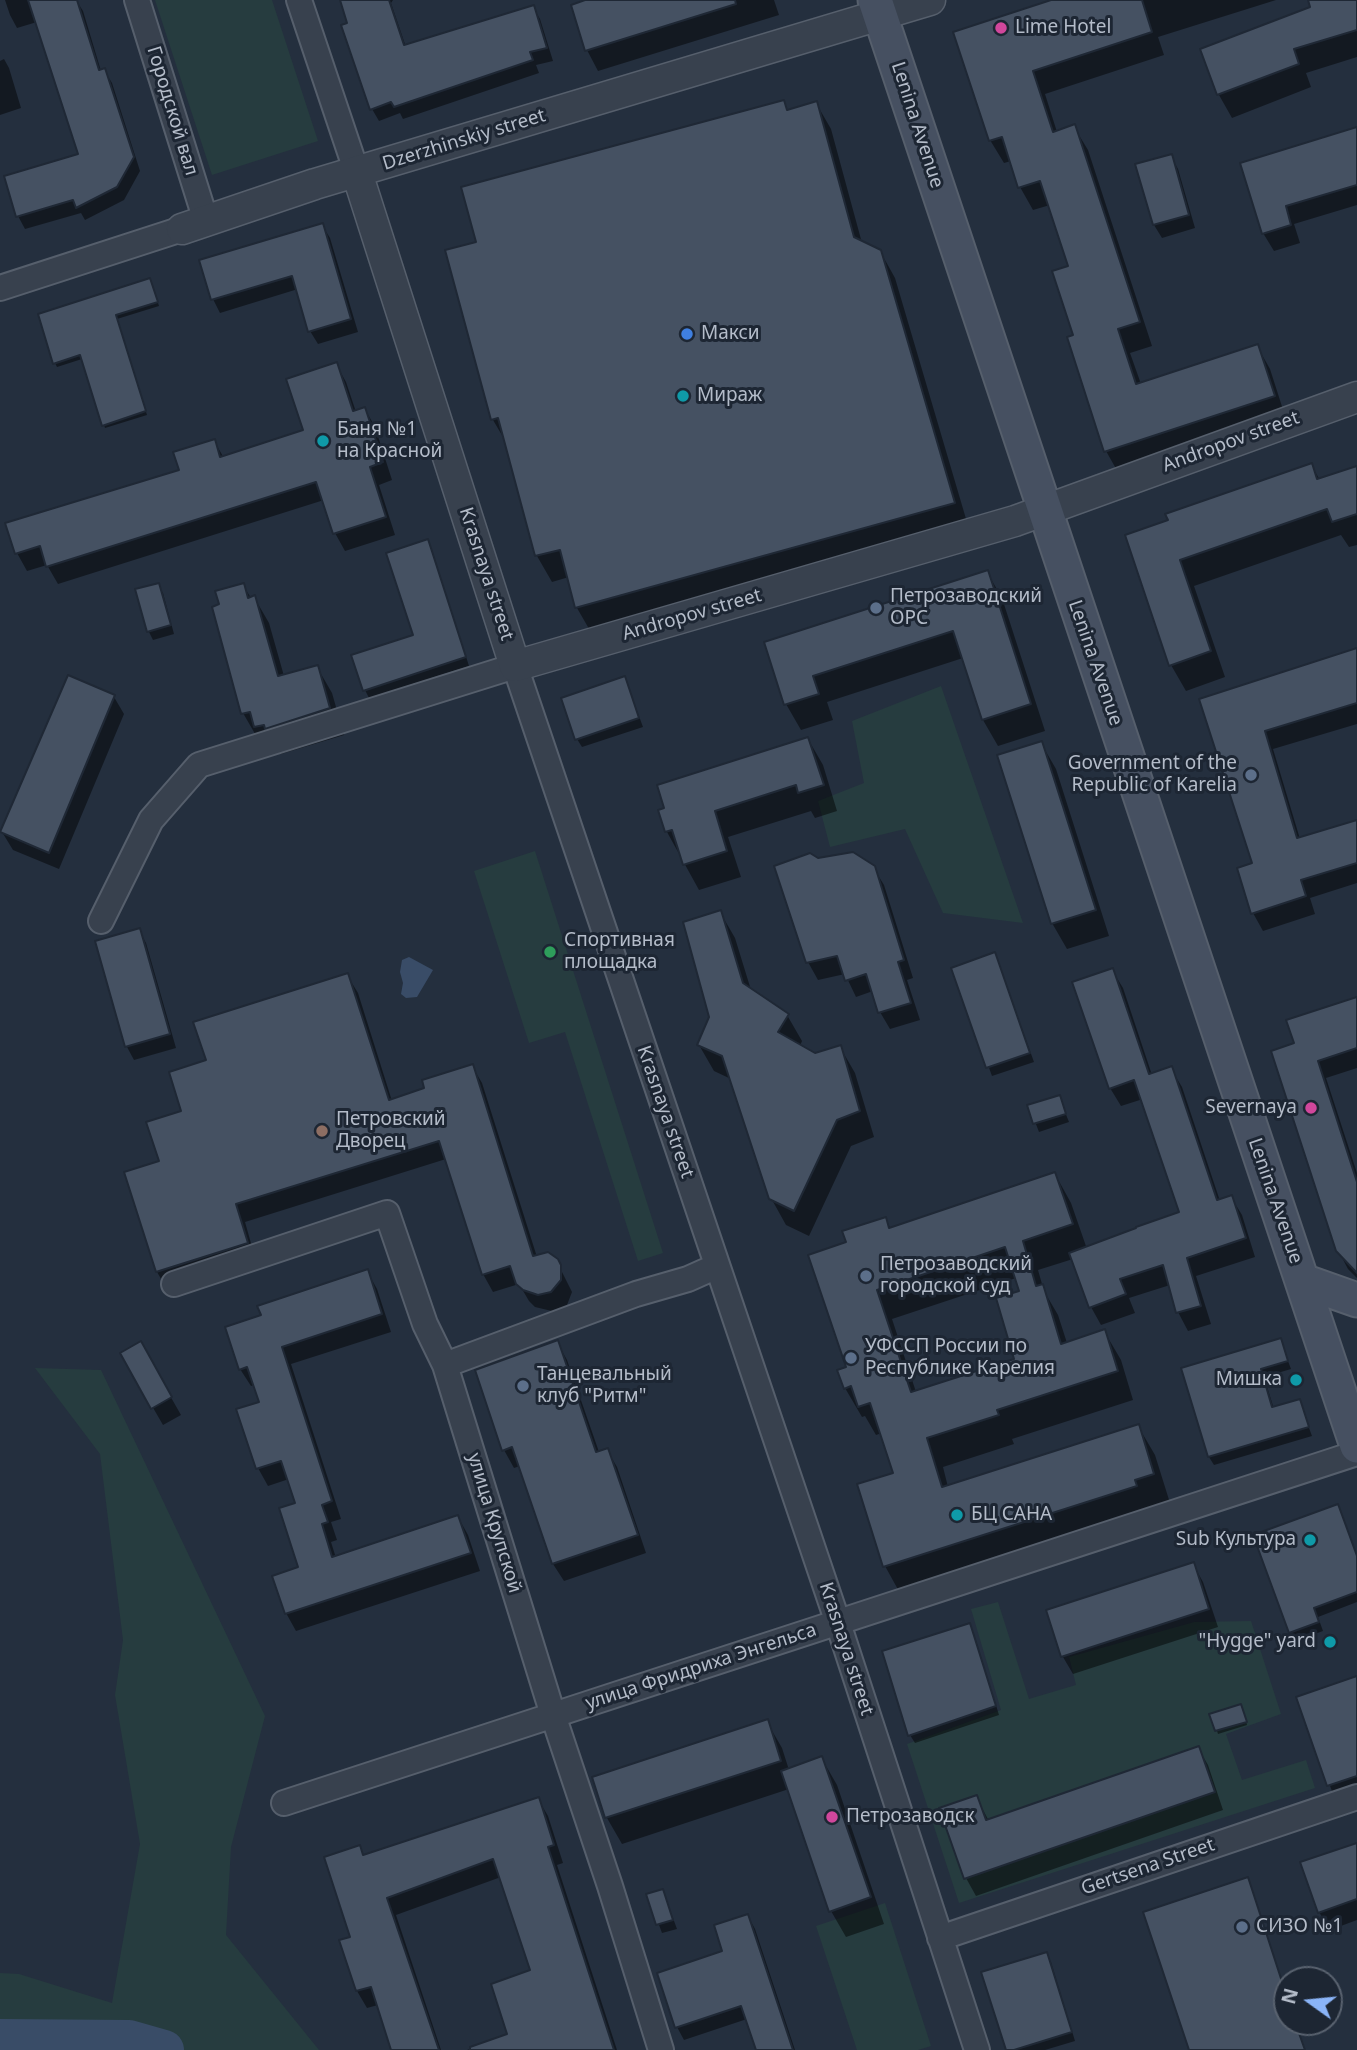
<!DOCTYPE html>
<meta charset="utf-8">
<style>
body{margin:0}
#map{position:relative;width:1357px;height:2050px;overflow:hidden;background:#242f3e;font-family:"Noto Sans",sans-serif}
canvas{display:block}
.north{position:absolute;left:1273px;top:1966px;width:70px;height:70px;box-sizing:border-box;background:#1d2633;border:2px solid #59626f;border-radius:50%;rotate:285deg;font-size:19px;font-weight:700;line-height:28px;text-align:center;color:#b4bcc9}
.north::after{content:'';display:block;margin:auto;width:24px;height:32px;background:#8ab4f8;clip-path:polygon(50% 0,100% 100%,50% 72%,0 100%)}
</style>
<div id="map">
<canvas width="1357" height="2050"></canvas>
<div class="north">N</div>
</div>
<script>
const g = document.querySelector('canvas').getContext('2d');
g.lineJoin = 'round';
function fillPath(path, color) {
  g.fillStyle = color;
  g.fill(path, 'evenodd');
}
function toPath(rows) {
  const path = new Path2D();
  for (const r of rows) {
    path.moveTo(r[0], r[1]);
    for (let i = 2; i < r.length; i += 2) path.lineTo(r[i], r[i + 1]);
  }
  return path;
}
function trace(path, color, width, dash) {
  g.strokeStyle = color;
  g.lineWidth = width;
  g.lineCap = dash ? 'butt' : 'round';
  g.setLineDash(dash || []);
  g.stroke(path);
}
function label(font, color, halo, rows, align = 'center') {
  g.font = font + ' "Noto Sans",sans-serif';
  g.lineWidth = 6;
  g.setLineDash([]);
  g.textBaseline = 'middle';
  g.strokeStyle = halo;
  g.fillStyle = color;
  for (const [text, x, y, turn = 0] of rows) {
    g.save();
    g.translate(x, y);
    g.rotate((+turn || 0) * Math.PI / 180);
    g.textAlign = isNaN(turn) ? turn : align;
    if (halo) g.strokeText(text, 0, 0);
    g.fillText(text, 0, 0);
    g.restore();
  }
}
fillPath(toPath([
 [155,0,272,0,318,141,212,175],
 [941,686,1023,923,943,913,905,829,830,847,818,801,864,783,852,721],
 [535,851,663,1253,638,1261,565,1032,529,1043,474,871],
 [35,1368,101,1370,265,1716,231,1847,226,1935,319,2050,0,2050,0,1973,19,1974,112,2003,140,1844,115,1695,123,1640,100,1454],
 [998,1602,1029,1699,1076,1685,1069,1657,1194,1622,1251,1621,1281,1714,1226,1734,1242,1780,1306,1760,1315,1788,959,1903,907,1744,1001,1710,971,1609],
 [885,1903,931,2046,918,2050,857,2050,816,1926]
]), '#263c3f');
fillPath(toPath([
 [409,957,433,970,417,997,406,998,401,994,403,983,400,972,402,960]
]), '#394c67');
fillPath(toPath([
 [5,0,76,0,83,11,101,71,104,70,112,83,140,171,124,200,85,220,81,213,25,229,18,216,80,155,37,22,17,28,10,15],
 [341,0,393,0,391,3,406,47,533,7,540,19,553,61,536,65,539,73,403,119,400,113,379,121,372,109],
 [591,0,774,0,779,15,598,71,587,50],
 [1057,0,1276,0,1158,37,1164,55,1045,94,1057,132,1074,127,1088,150,1152,346,1130,353,1141,384,1257,346,1270,369,1286,419,1119,474,1106,451,1075,336,1070,267,1050,205,1033,210,1020,187,1011,161,1004,163,990,140],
 [1310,0,1357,0,1357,57,1306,73,1311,87,1232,118,1219,95,1202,50,1312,8],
 [4,59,9,68,21,108,0,115,0,61],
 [783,102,788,111,816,103,831,129,862,243,880,251,895,278,969,529,592,634,577,608,569,577,552,582,537,556,506,442,493,420,448,251,478,243],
 [1357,129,1357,205,1294,224,1300,243,1274,251,1263,233,1242,164],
 [1171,156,1178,169,1195,228,1162,238,1154,225,1137,166],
 [322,225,330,238,358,332,318,344,310,331,298,289,220,313,213,299],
 [152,284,159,306,117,319,147,415,105,428,82,359,57,367,55,363],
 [336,364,346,382,356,412,365,409,375,427,392,480,379,485,395,535,345,551,335,533,324,500,58,584,47,565,27,571,17,553,181,471,214,441,224,458,305,431],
 [1311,465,1320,480,1357,467,1357,545,1349,547,1341,535,1194,586,1225,677,1186,691,1171,665,1170,521],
 [427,541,432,550,469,666,369,698,365,690,415,637],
 [987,572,1002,598,1045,731,998,746,983,720,963,658,827,702,833,720,801,730,786,704,766,644],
 [158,585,163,593,174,634,153,640,149,632,137,591],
 [243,585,251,598,254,597,269,623,284,676,317,667,332,693,344,735,281,754,279,750,258,739,243,713],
 [1357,650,1357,724,1273,749,1300,839,1357,822,1357,883,1310,898,1315,914,1263,931,1253,913,1254,864,1202,700],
 [625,678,643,727,582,747,577,739],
 [114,697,124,714,59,869,13,850,2,832],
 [808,739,823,765,837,811,815,818,811,811,728,837,741,877,699,890,667,832,660,811],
 [1041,743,1056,769,1109,936,1067,949,1052,923],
 [818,860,873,867,884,885,913,978,907,980,920,1020,890,1029,880,1012,873,991,856,997,845,974,818,980,808,962],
 [720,912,735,938,751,990,787,1015,802,1041,800,1046,815,1055,840,1047,855,1073,874,1137,851,1146,809,1236,786,1225,771,1198,731,1079,714,1071,699,1045,711,1018],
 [139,930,146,943,176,1048,134,1060,127,1047,97,942],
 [995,954,1034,1062,992,1076,953,969],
 [1112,970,1123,988,1152,1075,1171,1069,1182,1087,1220,1201,1231,1197,1242,1215,1255,1257,1196,1276,1211,1324,1188,1331,1178,1312,1170,1285,1129,1298,1135,1313,1101,1325,1091,1307,1073,1259,1038,1270,1044,1291,1058,1315,1067,1343,1104,1331,1121,1360,1133,1400,1012,1439,1014,1444,943,1467,948,1487,1138,1426,1155,1455,1170,1503,901,1595,885,1566,895,1474,882,1433,876,1435,865,1416,862,1417,845,1388,848,1368,848,1244,885,1219,891,1229,1055,1174,1071,1203,1087,1249,1181,1214,1143,1099,1121,1106,1110,1088],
 [1016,1278,1021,1292,1016,1360,916,1392,892,1319],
 [347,975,358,993,392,1101,427,1090,472,1066,482,1083,537,1257,556,1260,572,1292,567,1305,556,1312,535,1307,529,1301,519,1284,493,1292,483,1274,446,1159,245,1222,256,1261,167,1289,157,1272,126,1173,161,1162,208,1061],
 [1357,999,1357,1068,1326,1078,1357,1173,1357,1278,1348,1269,1338,1250,1296,1045],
 [1059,1097,1069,1122,1039,1132,1029,1106],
 [367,1271,377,1289,391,1332,291,1364,341,1519,331,1522,337,1540,331,1542,336,1558,458,1517,468,1535,480,1571,296,1631,286,1613,300,1568,297,1504,289,1479,268,1486,258,1468,261,1403,255,1385,251,1386,240,1369,263,1316],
 [1280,1340,1291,1369,1264,1377,1274,1409,1299,1401,1312,1436,1214,1465,1209,1457,1183,1369],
 [557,1342,567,1360,599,1452,607,1450,617,1467,646,1553,564,1581,553,1564,520,1466,514,1468,504,1450],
 [140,1343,181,1415,163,1425,122,1354],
 [1337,1506,1357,1556,1357,1602,1318,1617,1323,1631,1295,1641,1290,1632],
 [1193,1564,1203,1582,1218,1627,1073,1674,1063,1657,1048,1611],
 [969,1625,974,1634,999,1715,915,1743,910,1735],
 [1357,1676,1357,1786,1333,1794,1298,1698],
 [1243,1710,1247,1725,1218,1734,1212,1715],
 [767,1722,782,1748,789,1770,822,1759,837,1785,884,1924,846,1937,831,1911,789,1789,622,1844,607,1818,594,1779],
 [1198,1748,1208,1765,1223,1810,976,1896,966,1878,976,1797,989,1821],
 [538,1799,548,1816,563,1863,557,1865,617,2050,467,2050,510,2035,532,1971,501,1877,396,1915,441,2050,393,2050,378,2005,367,2008,357,1991,352,1938,359,1847,364,1857],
 [1357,1844,1357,1920,1330,1930,1319,1912],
 [663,1891,677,1929,662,1933,648,1895],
 [748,1916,755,1929,795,2050,758,2050,747,2019,684,2040,677,2027],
 [1046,1954,1051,1962,1075,2041,1045,2050,1008,2050]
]), '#0007');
trace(toPath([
 [0,2039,129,2040,164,2050]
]), '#394c67', 40);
const building = toPath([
 [28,0,77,0,99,70,105,68,134,157,117,187,76,208,73,200,16,217,4,176,78,154,28,0],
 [340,0,389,0,404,45,534,5,547,48,530,52,533,60,394,107,391,102,370,110,341,25,347,23,340,0],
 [585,0,735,0,736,4,585,51,571,5,585,0],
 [1051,0,1142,0,1152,32,1033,71,1053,132,1075,124,1140,322,1118,329,1136,384,1258,344,1275,396,1104,452,1067,337,1073,335,1052,271,1068,266,1040,181,1018,188,1002,137,989,141,953,32,1051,0],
 [1308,0,1357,0,1357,30,1294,49,1299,64,1217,95,1200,49,1310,7,1308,0],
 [784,100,787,110,817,101,854,237,881,250,955,503,575,608,560,550,535,556,498,418,491,420,445,250,476,242,461,187,784,100],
 [1357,127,1357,185,1286,206,1291,225,1262,234,1240,163,1357,127],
 [1172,154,1189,215,1153,225,1135,164,1172,154],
 [323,223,351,319,308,332,292,276,211,300,199,260,323,223],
 [150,278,158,302,116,315,146,411,102,426,80,355,53,364,38,314,150,278],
 [337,362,353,411,365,407,383,462,370,467,386,517,333,534,316,482,46,567,40,546,15,554,5,523,179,470,173,452,215,439,220,457,303,430,286,379,337,362],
 [1312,463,1317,479,1357,466,1357,514,1332,522,1327,509,1180,560,1211,651,1169,666,1125,535,1168,520,1165,514,1312,463],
 [428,539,466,657,363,691,351,655,413,635,386,553,428,539],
 [988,570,1031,704,982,720,953,631,813,676,819,694,784,705,764,642,988,570],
 [159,583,171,625,147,632,135,589,159,583],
 [244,583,248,598,255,595,278,676,318,665,330,708,265,729,264,725,254,727,250,712,241,714,212,607,219,604,215,591,244,583],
 [1357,648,1357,703,1265,731,1297,838,1357,820,1357,863,1301,880,1306,896,1251,914,1237,868,1252,863,1199,699,1357,648],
 [68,675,115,695,49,853,0,832,68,675],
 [625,676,639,718,575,740,561,698,625,676],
 [808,737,824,785,798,793,796,785,715,811,727,851,683,865,672,830,665,832,658,810,664,808,657,785,808,737],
 [1042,741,1096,910,1051,924,997,755,1042,741],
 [853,852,875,866,904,960,898,962,911,1003,878,1013,866,974,845,981,837,956,806,963,774,866,810,853,818,858,853,852],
 [721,910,743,983,789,1014,778,1032,815,1053,841,1045,860,1111,837,1120,794,1211,769,1199,722,1056,697,1045,709,1017,683,922,721,910],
 [140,928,170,1034,125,1047,95,941,140,928],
 [995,952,1030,1053,986,1068,951,968,995,952],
 [1113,968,1149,1074,1172,1066,1217,1200,1232,1195,1246,1238,1187,1258,1201,1306,1176,1313,1163,1265,1120,1279,1126,1294,1089,1308,1069,1253,1136,1228,1136,1227,1179,1212,1134,1080,1109,1089,1072,982,1113,968],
 [348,973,389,1100,424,1088,422,1080,473,1064,533,1256,548,1252,558,1259,561,1265,561,1280,551,1292,538,1295,523,1290,516,1284,510,1266,482,1275,439,1141,236,1204,248,1243,156,1272,124,1172,159,1161,146,1122,181,1111,169,1072,206,1060,193,1022,348,973],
 [1357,997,1357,1048,1318,1061,1357,1182,1357,1273,1336,1251,1271,1051,1294,1043,1286,1020,1357,997],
 [1060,1095,1066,1114,1033,1124,1027,1105,1060,1095],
 [1055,1172,1073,1224,1023,1241,1036,1286,1043,1284,1061,1344,1105,1329,1118,1371,997,1410,999,1415,927,1438,942,1487,1139,1424,1154,1474,1135,1480,1137,1486,883,1567,857,1484,893,1473,870,1403,858,1407,851,1386,844,1389,837,1370,846,1367,808,1255,846,1242,842,1231,886,1217,889,1228,1055,1172],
 [1005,1247,1019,1291,996,1298,1014,1359,911,1392,877,1290,1005,1247],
 [368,1269,382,1314,282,1347,332,1501,322,1505,328,1522,322,1524,332,1557,458,1515,471,1553,285,1614,272,1576,298,1567,279,1508,295,1503,281,1461,256,1469,236,1409,259,1402,247,1367,239,1370,225,1327,261,1315,257,1306,368,1269],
 [1281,1338,1288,1361,1261,1369,1272,1407,1300,1399,1309,1427,1208,1457,1181,1368,1281,1338],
 [558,1340,596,1452,608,1448,638,1535,552,1564,512,1447,502,1451,475,1370,558,1340],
 [141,1341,172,1397,151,1409,120,1353,141,1341],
 [1338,1504,1357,1556,1357,1592,1314,1608,1319,1622,1289,1633,1253,1535,1338,1504],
 [1194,1562,1209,1609,1061,1657,1046,1610,1194,1562],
 [970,1623,996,1706,908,1736,882,1651,970,1623],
 [1357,1676,1357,1776,1327,1786,1296,1697,1357,1676],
 [1241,1704,1247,1722,1215,1731,1209,1714,1241,1704],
 [768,1719,781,1761,605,1818,592,1777,768,1719],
 [1199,1746,1215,1792,964,1879,939,1808,977,1795,986,1820,1199,1746],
 [822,1756,871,1897,829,1912,781,1771,822,1756],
 [539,1797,554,1845,548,1847,614,2050,470,2050,470,2047,507,2034,491,1984,530,1970,493,1859,387,1898,439,2050,391,2050,371,1987,356,1991,339,1940,350,1937,324,1857,360,1845,363,1855,539,1797],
 [1357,1843,1357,1899,1318,1913,1300,1862,1357,1843],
 [1248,1877,1287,1997,1287,2022,1295,2022,1305,2050,1189,2050,1143,1912,1248,1877],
 [663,1889,673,1920,656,1925,646,1894,663,1889],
 [748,1914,793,2050,756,2050,741,2006,675,2028,657,1973,722,1951,714,1925,748,1914],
 [1047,1952,1072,2032,1014,2050,1006,2050,981,1972,1047,1952]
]);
fillPath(building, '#455162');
trace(building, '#1f2835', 2);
const minor = toPath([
 [137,0,206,221],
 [299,0,357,173],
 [0,288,182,229],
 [101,921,151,820,199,765,515,666,838,1623,977,2050],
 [174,1284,387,1213,425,1324,445,1365,553,1715,610,1886,661,2050],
 [445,1365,636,1294,688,1279,717,1266],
 [284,1803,1357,1453],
 [940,1938,1357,1797]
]);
const tertiary = toPath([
 [357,173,515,666,1015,521,1357,397],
 [182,229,315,184,930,0]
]);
const secondary = toPath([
 [875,0,1357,1446],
 [1303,1281,1357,1300]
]);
trace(minor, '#565f6c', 28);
trace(tertiary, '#565f6c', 33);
trace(secondary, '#565f6c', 37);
trace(minor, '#38414e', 24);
trace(tertiary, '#38414e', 30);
trace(secondary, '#465061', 33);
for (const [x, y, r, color] of [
 [1001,28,7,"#d1479c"],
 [687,334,7,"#3f7fe0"],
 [683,396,7,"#0f9aa8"],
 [323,441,7,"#0f9aa8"],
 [876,608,7,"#5c6f8a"],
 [1251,775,7,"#5c6f8a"],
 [550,952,7,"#2e9e5b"],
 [1311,1108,7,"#d1479c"],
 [322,1131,7,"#8d6e63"],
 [866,1276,7,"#5c6f8a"],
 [851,1358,7,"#5c6f8a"],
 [1296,1380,7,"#0f9aa8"],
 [523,1386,7,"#5c6f8a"],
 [957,1515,7,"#0f9aa8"],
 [1310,1540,7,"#0f9aa8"],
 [1330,1642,7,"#0f9aa8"],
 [832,1817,7,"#d1479c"],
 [1242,1927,7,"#5c6f8a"]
]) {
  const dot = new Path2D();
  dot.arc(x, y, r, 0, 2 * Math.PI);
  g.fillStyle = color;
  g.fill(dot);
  trace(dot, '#1d2633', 2.5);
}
label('19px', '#b4bcc9', '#1d2633', [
 ["Lime Hotel",1015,28],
 ["Макси",701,334],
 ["Мираж",697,396],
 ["Баня №1",337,430],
 ["на Красной",337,452],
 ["Петрозаводский",890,597],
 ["ОРС",890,619],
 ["Government of the",1237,764,"right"],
 ["Republic of Karelia",1237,786,"right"],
 ["Спортивная",564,941],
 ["площадка",564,963],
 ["Severnaya",1297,1108,"right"],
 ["Петровский",336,1120],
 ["Дворец",336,1142],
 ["Петрозаводский",880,1265],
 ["городской суд",880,1287],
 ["УФССП России по",865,1347],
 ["Республике Карелия",865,1369],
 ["Танцевальный",537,1375],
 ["клуб \"Ритм\"",537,1397],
 ["Мишка",1282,1380,"right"],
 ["БЦ САНА",971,1515],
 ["Sub Культура",1296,1540,"right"],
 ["\"Hygge\" yard",1316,1642,"right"],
 ["Петрозаводск",846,1817],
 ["СИЗО №1",1256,1927]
], 'left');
label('19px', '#b4bcc9', '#1d2633', [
 ["Городской вал",172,111,73],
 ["Lenina Avenue",917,125,72],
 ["Dzerzhinskiy street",464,140,-17],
 ["Andropov street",1231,442,-20],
 ["Krasnaya street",486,574,72],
 ["Andropov street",692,615,-16],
 ["Lenina Avenue",1095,663,71],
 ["Krasnaya street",665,1112,71],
 ["Lenina Avenue",1275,1201,71],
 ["улица Крупской",494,1523,73],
 ["Krasnaya street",846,1649,72],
 ["улица Фридриха Энгельса",701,1667,-18],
 ["Gertsena Street",1148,1867,-19]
]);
</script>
